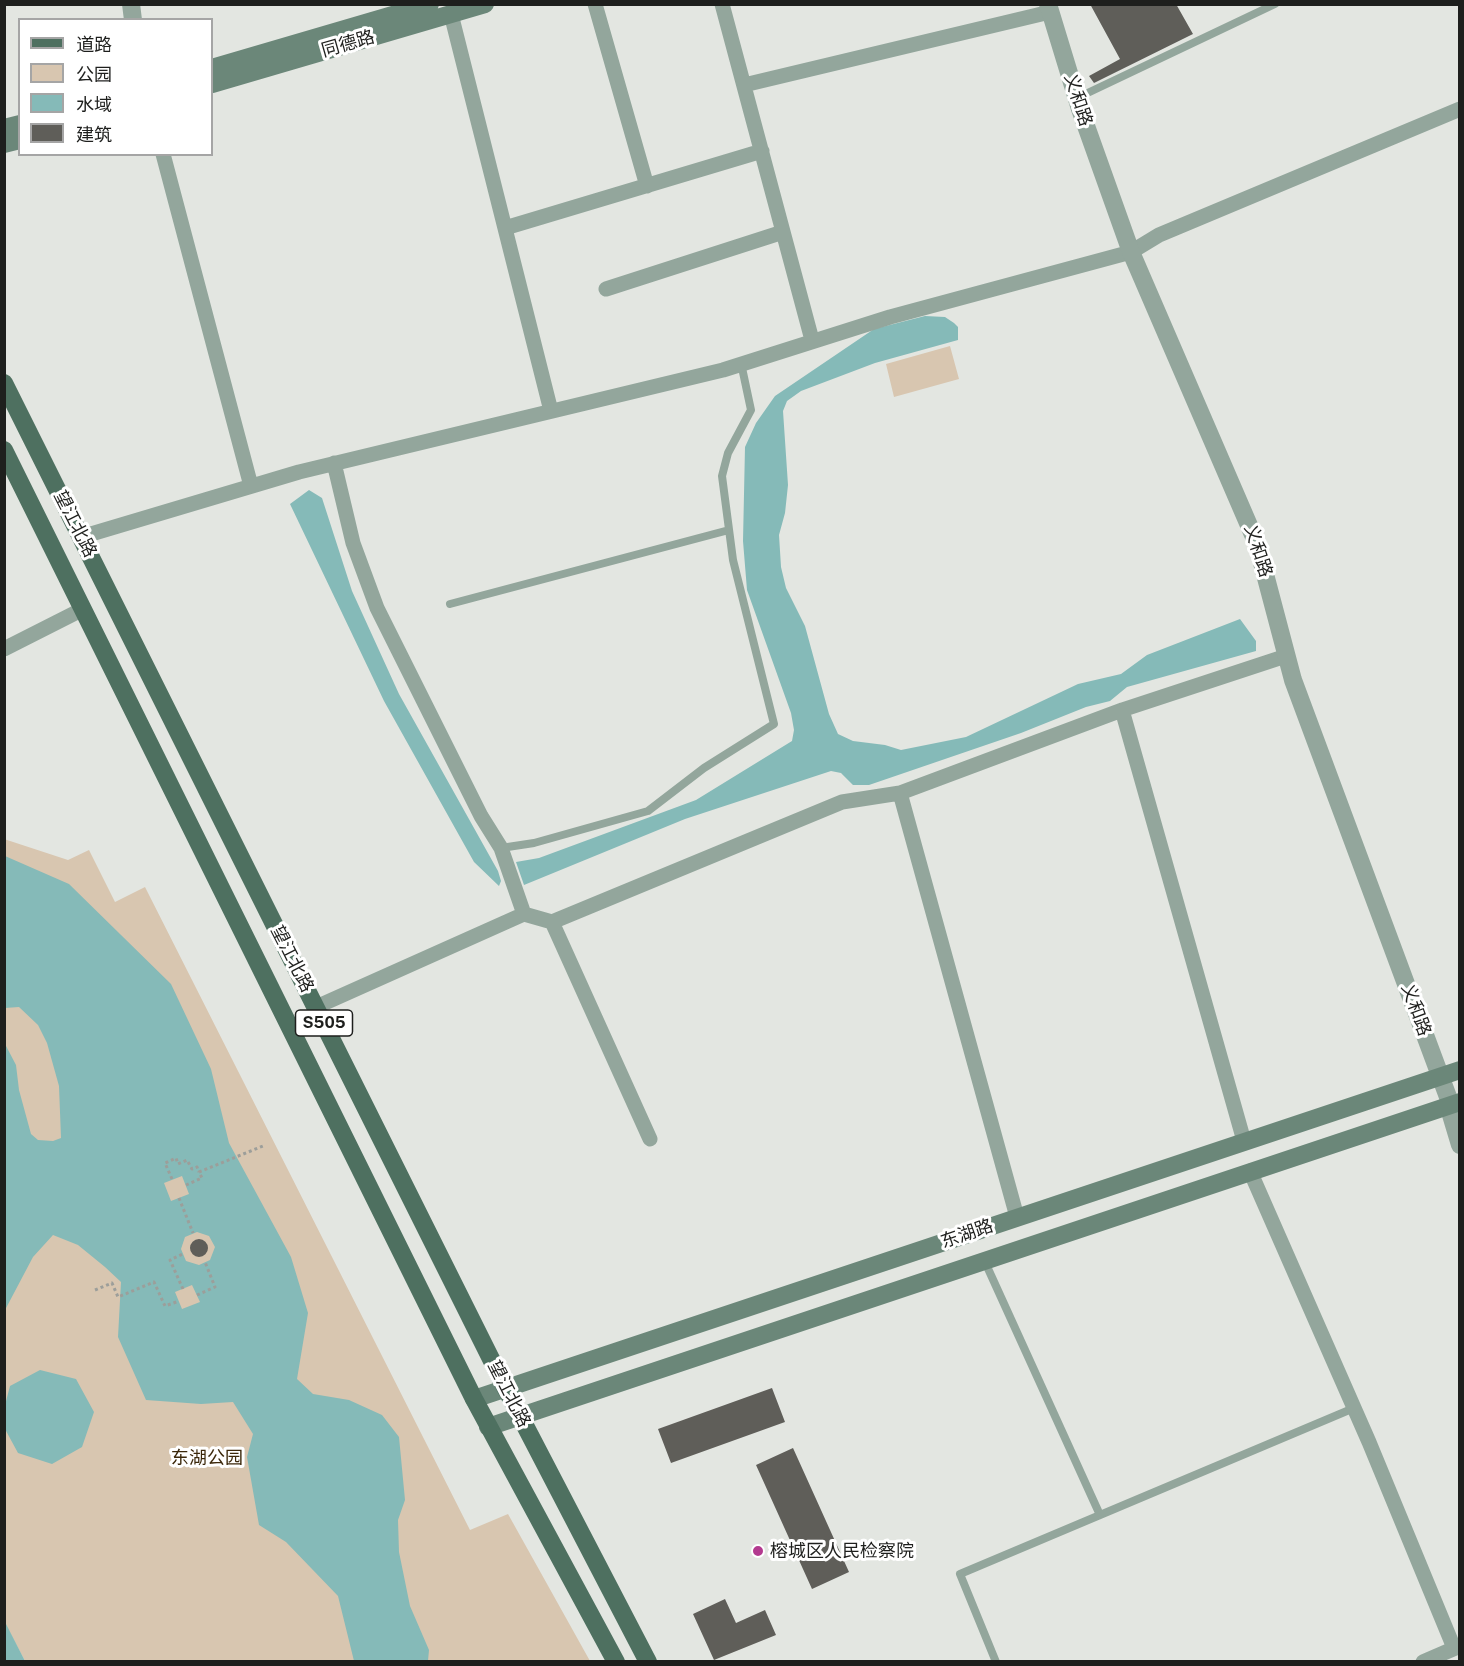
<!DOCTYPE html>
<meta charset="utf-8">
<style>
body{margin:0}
#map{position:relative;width:1464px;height:1666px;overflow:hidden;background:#e3e6e1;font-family:"Public Sans","Noto Sans SC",sans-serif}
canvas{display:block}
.frame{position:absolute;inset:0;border:6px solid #1e1f1d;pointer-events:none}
.legend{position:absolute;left:18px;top:18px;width:195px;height:138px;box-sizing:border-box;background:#fff;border:2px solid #a5a5a5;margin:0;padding:8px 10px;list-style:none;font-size:18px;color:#1e1f1d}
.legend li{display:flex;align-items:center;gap:12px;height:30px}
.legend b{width:30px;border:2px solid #a5a5a5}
</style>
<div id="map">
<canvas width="1464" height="1666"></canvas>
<div class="frame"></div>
<ul class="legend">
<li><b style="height:8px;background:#4e7060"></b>道路</li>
<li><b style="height:16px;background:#d8c6b0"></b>公园</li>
<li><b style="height:16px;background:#85bab8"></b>水域</li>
<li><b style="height:16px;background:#5f5e59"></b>建筑</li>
</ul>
</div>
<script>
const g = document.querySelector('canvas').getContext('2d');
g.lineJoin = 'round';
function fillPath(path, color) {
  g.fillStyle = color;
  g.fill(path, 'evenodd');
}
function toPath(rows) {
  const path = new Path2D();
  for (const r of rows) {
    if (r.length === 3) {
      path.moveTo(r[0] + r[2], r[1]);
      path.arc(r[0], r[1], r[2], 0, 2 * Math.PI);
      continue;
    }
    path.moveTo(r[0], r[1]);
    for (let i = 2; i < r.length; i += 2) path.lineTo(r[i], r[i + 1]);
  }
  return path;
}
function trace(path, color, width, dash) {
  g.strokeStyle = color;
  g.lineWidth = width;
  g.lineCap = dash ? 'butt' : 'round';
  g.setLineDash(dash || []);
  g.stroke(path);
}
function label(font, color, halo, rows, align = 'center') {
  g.font = font + ' "Public Sans","Noto Sans SC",sans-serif';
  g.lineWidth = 6;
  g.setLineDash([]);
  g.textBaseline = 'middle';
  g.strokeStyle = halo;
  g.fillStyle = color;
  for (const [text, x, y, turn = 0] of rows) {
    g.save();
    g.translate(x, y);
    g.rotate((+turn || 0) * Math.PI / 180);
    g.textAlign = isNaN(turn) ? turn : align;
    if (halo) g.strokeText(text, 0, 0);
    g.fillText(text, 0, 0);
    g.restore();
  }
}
fillPath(toPath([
 [950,346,959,379,894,397,886,364],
 [4,839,68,860,89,850,115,902,145,887,470,1530,508,1514,590,1661,25,1661,4,1622]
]), '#d8c6b0');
fillPath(toPath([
 [925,316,945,317,954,323,958,327,958,340,875,363,801,391,787,401,783,411,788,485,785,513,779,535,781,567,786,588,805,626,829,714,838,734,853,741,885,745,901,750,966,737,1078,684,1121,674,1147,655,1240,619,1256,641,1256,651,1127,687,1110,701,1086,707,1021,733,869,785,853,785,841,773,831,771,685,819,524,885,516,862,539,858,696,800,792,741,794,730,791,713,747,590,743,541,745,447,756,423,775,396,874,329],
 [309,490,322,498,352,591,399,694,498,871,501,881,499,886,474,862,384,701,290,504],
 [5,856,69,884,171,984,211,1069,229,1143,291,1257,308,1313,297,1379,313,1394,349,1400,382,1415,399,1437,405,1500,398,1520,399,1552,410,1606,429,1650,428,1661,354,1661,338,1596,286,1542,259,1525,247,1457,253,1434,233,1402,201,1404,146,1400,118,1337,121,1282,105,1267,78,1245,53,1235,33,1257,5,1310,5,1044,16,1065,19,1090,31,1134,38,1140,53,1141,61,1138,59,1086,47,1043,38,1025,19,1007,5,1008],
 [182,1176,189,1194,171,1201,164,1183],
 [197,1232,209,1236,215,1247,210,1260,199,1265,186,1261,181,1249,185,1237],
 [192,1285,200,1302,182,1309,175,1292],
 [40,1370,76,1379,94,1412,82,1447,52,1464,18,1453,5,1429,5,1405,10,1386],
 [5,1622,25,1661,5,1661]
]), '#85bab8');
fillPath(toPath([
 [1090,4,1176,4,1193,34,1094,83,1089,76,1120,59],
 [199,1248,9],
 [772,1388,785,1422,671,1463,658,1429],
 [793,1448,849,1572,812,1589,756,1465],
 [725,1599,736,1623,765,1610,776,1635,714,1660,693,1614]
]), '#5f5e59');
trace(toPath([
 [172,1179,165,1163,176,1158,178,1164,187,1160,192,1169,197,1167,199,1172],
 [186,1185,202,1178,199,1172,263,1146],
 [179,1198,193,1233],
 [183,1289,170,1260,183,1254],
 [95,1290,112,1283,118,1297,154,1282,165,1306,179,1301],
 [197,1295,215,1287,205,1262]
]), '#9c9e9a', 3, [3, 3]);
trace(toPath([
 [1077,98,1275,4],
 [450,604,729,530],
 [501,848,534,843,648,811,704,768,774,724,733,560,722,476,728,453,751,410,741,363],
 [985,1262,1100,1515],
 [996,1662,960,1574,1354,1408]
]), '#93a69c', 8);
trace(toPath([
 [595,4,647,186],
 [722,4,812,340],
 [451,14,551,411],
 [744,85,1050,12],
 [163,154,251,486],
 [505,228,762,151],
 [606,289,783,232],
 [334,463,353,543,377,608,481,816,501,848,524,914],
 [81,537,299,472,723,370,890,317,1131,252,1159,235,1460,109],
 [4,649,83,609],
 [1122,710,1244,1141],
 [900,793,1017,1217],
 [552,922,650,1139],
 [316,1007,524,914,552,922,842,802,900,793,1122,710,1286,656],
 [1250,1171,1369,1442,1454,1648],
 [1423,1662,1460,1646]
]), '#93a69c', 15);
trace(toPath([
 [131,4,133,20],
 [1048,4,1080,109,1131,252,1257,544,1293,680,1451,1105],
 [1448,1105,1460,1145]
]), '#93a69c', 18);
trace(toPath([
 [212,68,430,4],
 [212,84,485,4],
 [4,128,20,124],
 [4,144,20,140],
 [474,1399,1460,1070],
 [488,1427,1460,1102]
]), '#6b8779', 18);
trace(toPath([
 [4,383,506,1389,648,1662],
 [4,450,474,1399,616,1662]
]), '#4e7060', 18);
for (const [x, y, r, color] of [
 [758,1551,6,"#b33a8f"]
]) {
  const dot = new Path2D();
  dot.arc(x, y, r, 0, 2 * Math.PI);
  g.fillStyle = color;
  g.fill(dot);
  trace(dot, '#fff', 2);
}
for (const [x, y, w] of [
 [324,1023,57]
]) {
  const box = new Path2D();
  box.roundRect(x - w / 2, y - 13, w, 26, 4.5);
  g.fillStyle = '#fff';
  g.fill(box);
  trace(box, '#1e1f1d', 1.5);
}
label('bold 16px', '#1e1f1d', null, [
 ["S505",324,1023]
]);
label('18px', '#1e1f1d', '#fff', [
 ["同德路",348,44,-16],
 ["义和路",1078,100,72],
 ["望江北路",75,524,63],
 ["义和路",1258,551,72],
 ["望江北路",292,959,63],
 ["义和路",1416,1010,70],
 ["东湖路",967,1234,-19],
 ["望江北路",509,1394,63]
]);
label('18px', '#3c280b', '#fff', [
 ["东湖公园",207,1458]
]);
label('18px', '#1e1f1d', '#fff', [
 ["榕城区人民检察院",770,1551]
], 'left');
</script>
